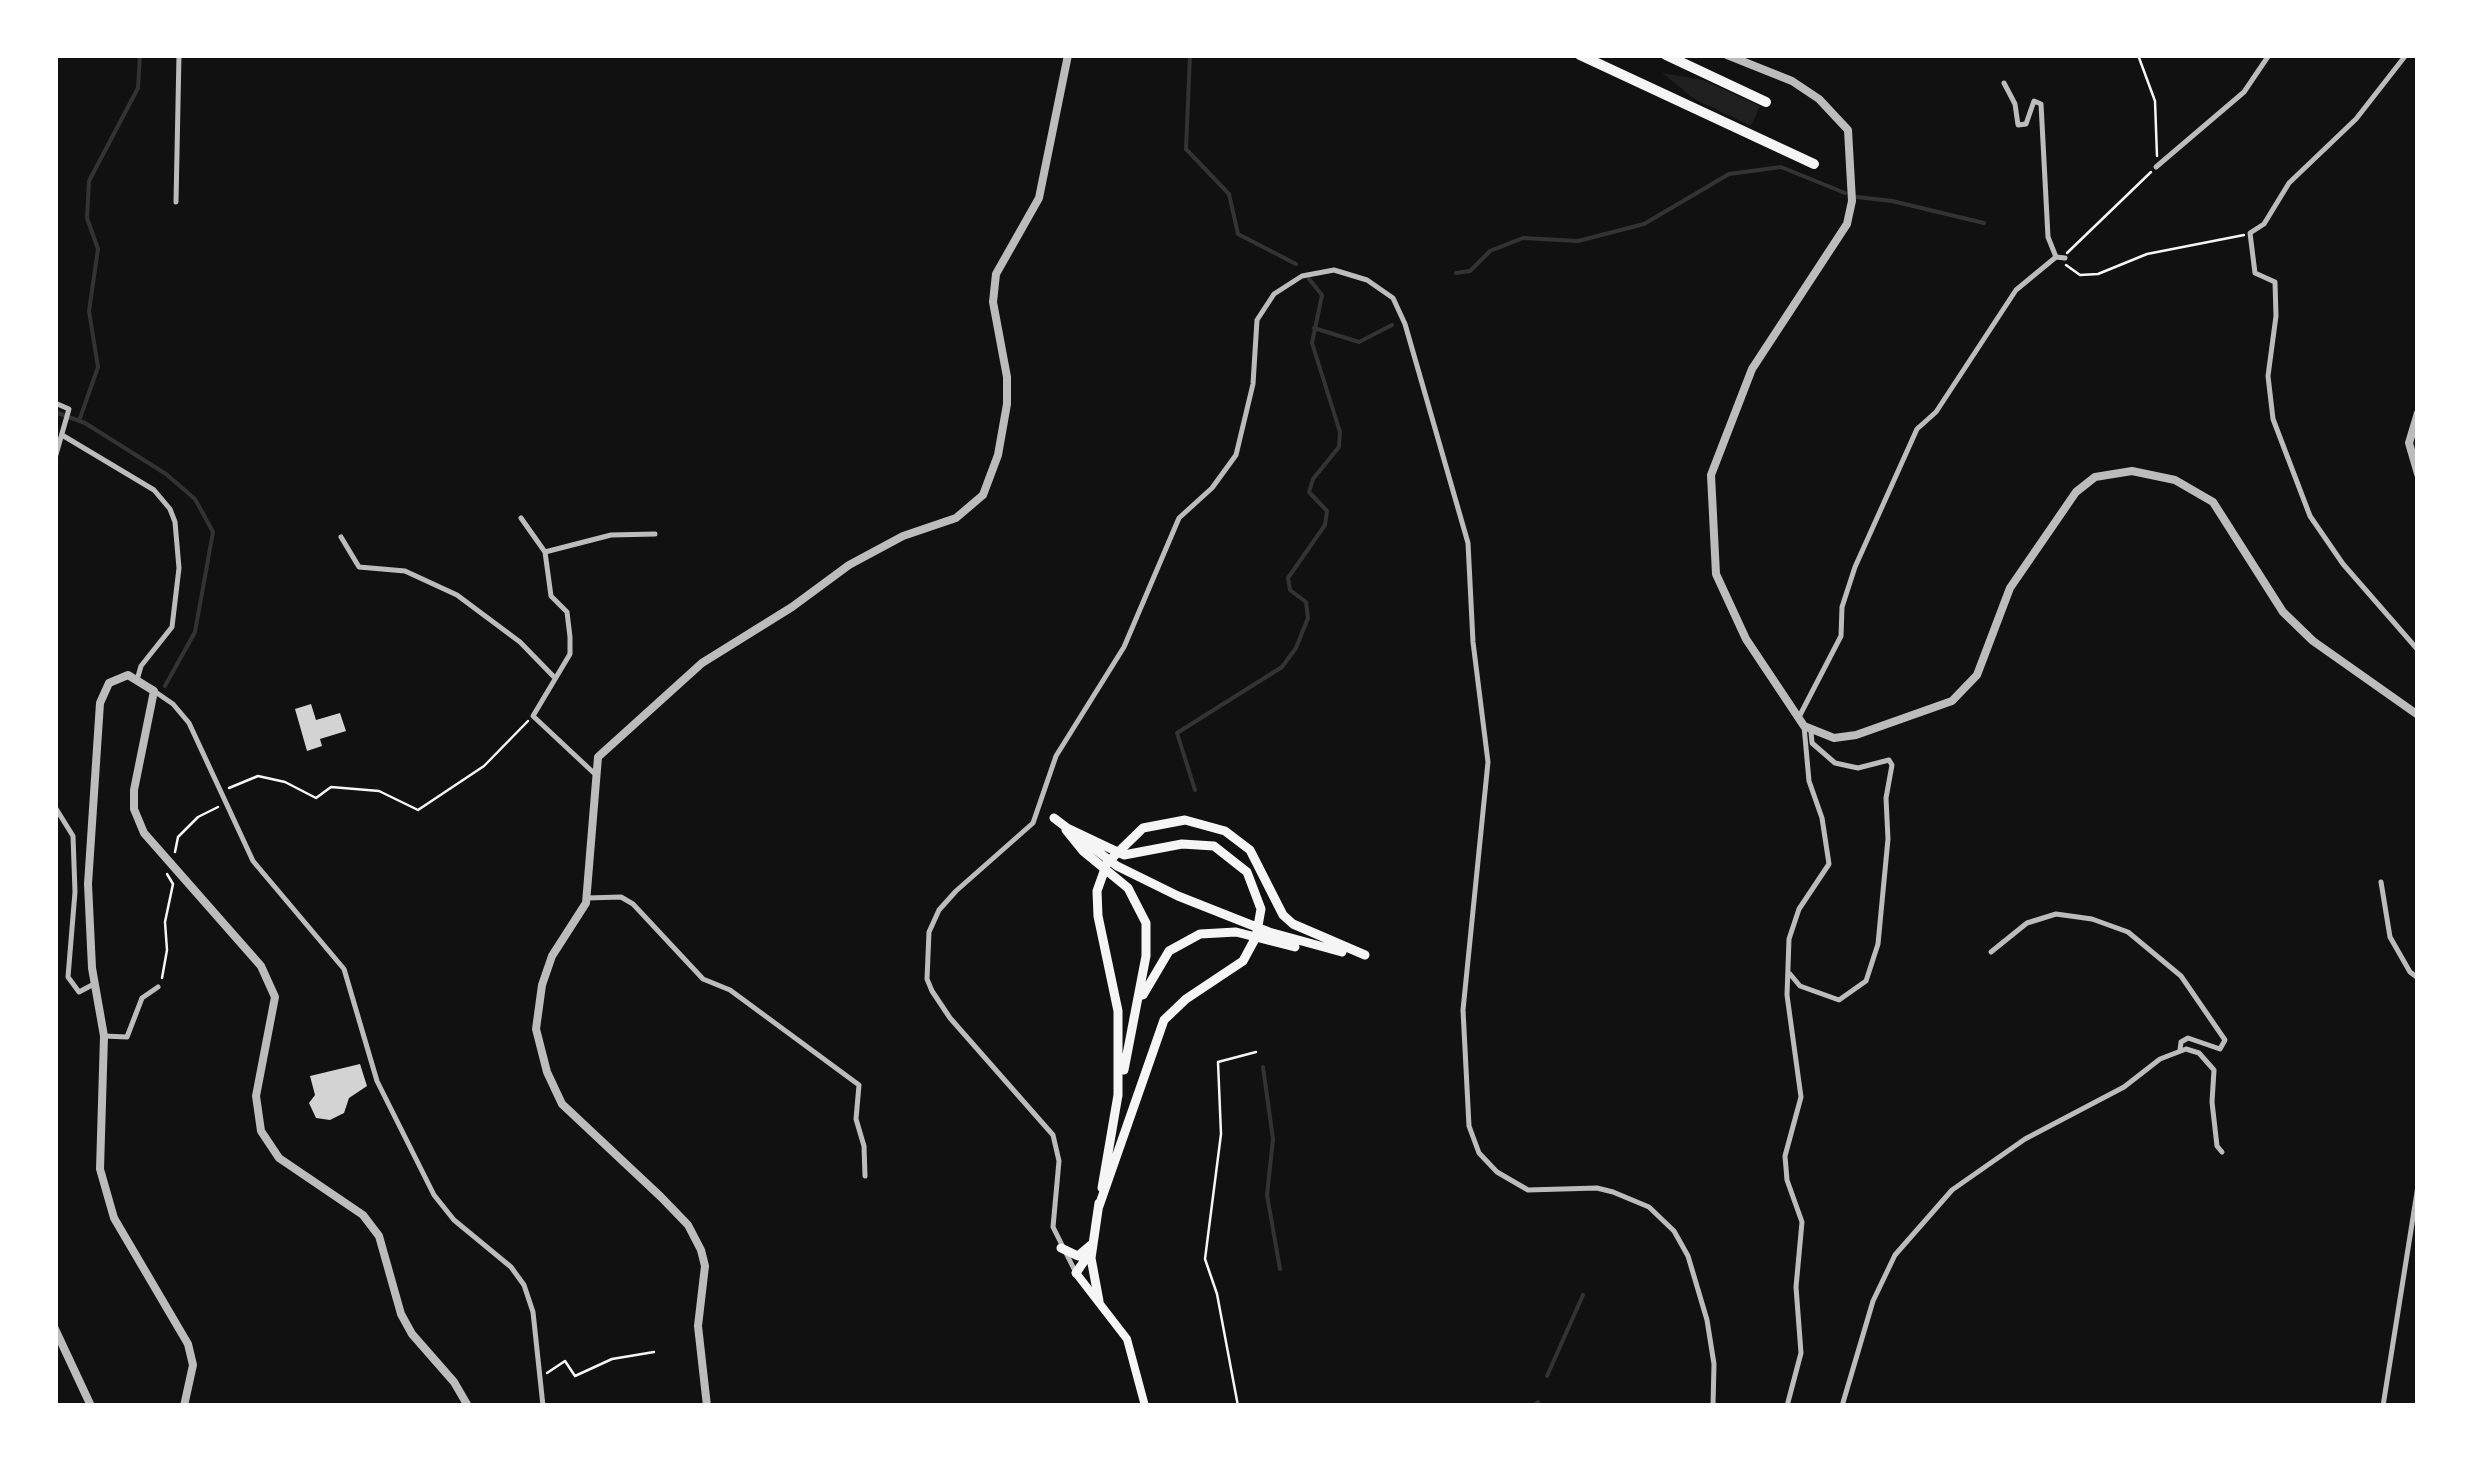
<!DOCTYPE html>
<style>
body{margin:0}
#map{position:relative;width:2473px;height:1461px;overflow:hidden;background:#111;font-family:"Work Sans",sans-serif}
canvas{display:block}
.frame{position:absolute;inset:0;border:58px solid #fff;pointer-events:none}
</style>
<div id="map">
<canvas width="2473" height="1461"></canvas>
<div class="frame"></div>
</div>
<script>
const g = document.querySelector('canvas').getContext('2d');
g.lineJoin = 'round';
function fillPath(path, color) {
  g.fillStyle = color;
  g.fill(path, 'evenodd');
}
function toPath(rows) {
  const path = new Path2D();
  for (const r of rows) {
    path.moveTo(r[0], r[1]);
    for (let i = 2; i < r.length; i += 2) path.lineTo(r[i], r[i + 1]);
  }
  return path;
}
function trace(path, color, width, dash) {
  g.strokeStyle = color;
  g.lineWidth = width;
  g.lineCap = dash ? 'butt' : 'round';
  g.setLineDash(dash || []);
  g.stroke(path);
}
fillPath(toPath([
 [1662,73,1703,80,1760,106,1751,126,1696,100]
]), '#202020');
trace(toPath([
 [1190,55,1186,149,1229,194,1238,234,1296,264],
 [1857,197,1892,201,1984,223],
 [1456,273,1470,271,1490,251,1523,238,1578,241,1644,224,1729,174,1781,167,1845,193],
 [1314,328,1359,342,1392,325],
 [55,412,85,423,166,474,195,499,213,532,195,632,165,686],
 [79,421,98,367,89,311,98,249,87,218,89,181,138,88,140,55],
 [1195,790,1177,733,1282,667,1296,648,1308,618,1306,602,1290,590,1288,578,1325,525,1327,511,1309,492,1313,479,1339,447,1340,432,1312,343,1322,295,1309,279],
 [1263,1067,1273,1139,1267,1195,1280,1269],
 [1547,1376,1583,1295],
 [1533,1406,1538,1402]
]), '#333', 4);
fillPath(toPath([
 [311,704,316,720,340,713,346,731,320,739,322,746,307,751,295,709],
 [360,1064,367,1086,349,1098,344,1113,330,1120,316,1118,309,1103,315,1095,310,1076]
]), '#d3d3d3');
trace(toPath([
 [2138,55,2155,101,2157,156],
 [2067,253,2151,172],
 [2066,265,2080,275,2098,274,2147,254,2244,235],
 [229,788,258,776,285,782,316,798,331,787,379,791,418,810,484,766,528,721],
 [175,852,178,837,198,817,218,807],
 [162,978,167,950,165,922,173,884,167,874],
 [547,1373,565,1361,575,1376,612,1359,654,1352],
 [1238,1406,1217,1294,1205,1259,1221,1134,1218,1062,1256,1052]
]), '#f5f5f5', 2.5);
trace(toPath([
 [2406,55,2356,119,2289,183,2264,224,2250,233,2255,273,2275,282,2276,316,2268,376,2273,419,2310,516,2343,564,2418,650],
 [2004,83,2015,104,2018,125,2026,124,2034,101,2041,104,2048,237,2056,257],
 [2156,167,2244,92,2269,55],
 [176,202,179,55],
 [55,403,69,409,55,458],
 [62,435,154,490,170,509,175,522,179,568,172,627,141,666,137,680],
 [521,518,545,552,551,596,567,612,570,637,570,654,533,716,596,775],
 [341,537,359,567,405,571,457,595,520,642,555,678],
 [545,552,611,535,655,534],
 [154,691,173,704,189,723,253,861,344,969,377,1081,434,1195,454,1220,511,1267,524,1285,533,1312,543,1406],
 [1799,717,1841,636,1842,607,1855,567,1917,429,1936,412,2016,290,2056,257,2065,258],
 [55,807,73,836,75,892,68,977,79,992,94,984],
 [2381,882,2390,937,2410,972,2418,978],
 [587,898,621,897,633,904,703,979,730,990,859,1085,856,1119,864,1146,865,1176],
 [1991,952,2027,923,2056,914,2092,919,2128,932,2181,976,2225,1040,2220,1049,2188,1038,2181,1042,2180,1050],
 [1790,974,1800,986,1839,1000,1866,981,1878,944,1888,839,1886,798,1892,765,1889,760,1858,768,1835,763,1812,743,1811,732],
 [104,1036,127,1037,142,998,158,987],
 [1076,1273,1053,1227,1059,1161,1053,1135,950,1018,932,991,927,979,929,932,939,910,956,891,1033,823,1056,756,1124,647,1179,518,1212,488,1236,455,1253,384,1257,320,1274,294,1302,276,1334,270,1367,280,1393,298,1405,324,1468,543,1473,642,1488,762,1463,1010,1469,1126,1479,1153,1497,1172,1528,1190,1597,1188,1613,1192,1649,1207,1674,1231,1688,1256,1707,1320,1714,1364,1713,1406],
 [1787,1406,1801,1353,1796,1287,1802,1222,1787,1180,1785,1156,1801,1097,1787,995,1789,939,1799,909,1829,864,1822,818,1809,781,1804,726],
 [1842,1406,1873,1301,1895,1255,1952,1190,2025,1139,2124,1087,2160,1059,2186,1049,2199,1053,2214,1070,2212,1102,2217,1146,2222,1152],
 [2383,1406,2418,1186]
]), '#bcbcbc', 5);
trace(toPath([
 [1727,55,1792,81,1819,99,1848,130,1852,201,1847,224,1752,369,1711,475,1716,574,1746,639,1804,726,1834,738,1856,735,1952,701,1977,675,2010,588,2076,492,2095,477,2132,471,2175,480,2213,502,2283,612,2313,641,2418,715],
 [2418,413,2409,443,2418,474],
 [55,1329,91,1406],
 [184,1406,193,1365,188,1344,114,1218,100,1169,104,1036,92,968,88,884,100,703,109,683,128,675,154,691,134,790,134,809,144,833,261,966,275,997,256,1096,261,1131,279,1158,363,1215,379,1236,401,1314,412,1334,454,1382,468,1406],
 [707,1406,698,1326,705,1266,701,1250,688,1225,661,1197,562,1104,547,1072,536,1029,542,985,552,956,586,903,598,757,702,663,792,607,849,565,903,536,956,518,983,495,998,455,1007,404,1007,377,993,302,996,274,1039,198,1068,55]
]), '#bcbcbc', 8);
trace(toPath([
 [1076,1273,1127,1339,1145,1406]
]), '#f5f5f5', 8);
trace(toPath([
 [1054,818,1117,866,1178,896,1269,932,1342,952],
 [1065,827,1124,855,1182,844,1214,846,1247,872,1261,909,1256,937,1243,961,1186,999,1164,1020,1099,1206],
 [1066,830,1083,851,1128,888,1146,923,1146,956,1124,1070],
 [1143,995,1169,951,1200,934,1236,932,1295,947],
 [1118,1096,1118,1011,1098,916,1097,891,1107,863,1143,828,1185,820,1225,831,1250,850,1283,915,1293,924,1365,955],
 [1102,1188,1118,1095],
 [1061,1248,1078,1256,1091,1245],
 [1076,1273,1091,1251],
 [1099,1301,1091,1258,1099,1203]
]), '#f5f5f5', 9);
trace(toPath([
 [1580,55,1814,164],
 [1666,55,1766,102]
]), '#f5f5f5', 10);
</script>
